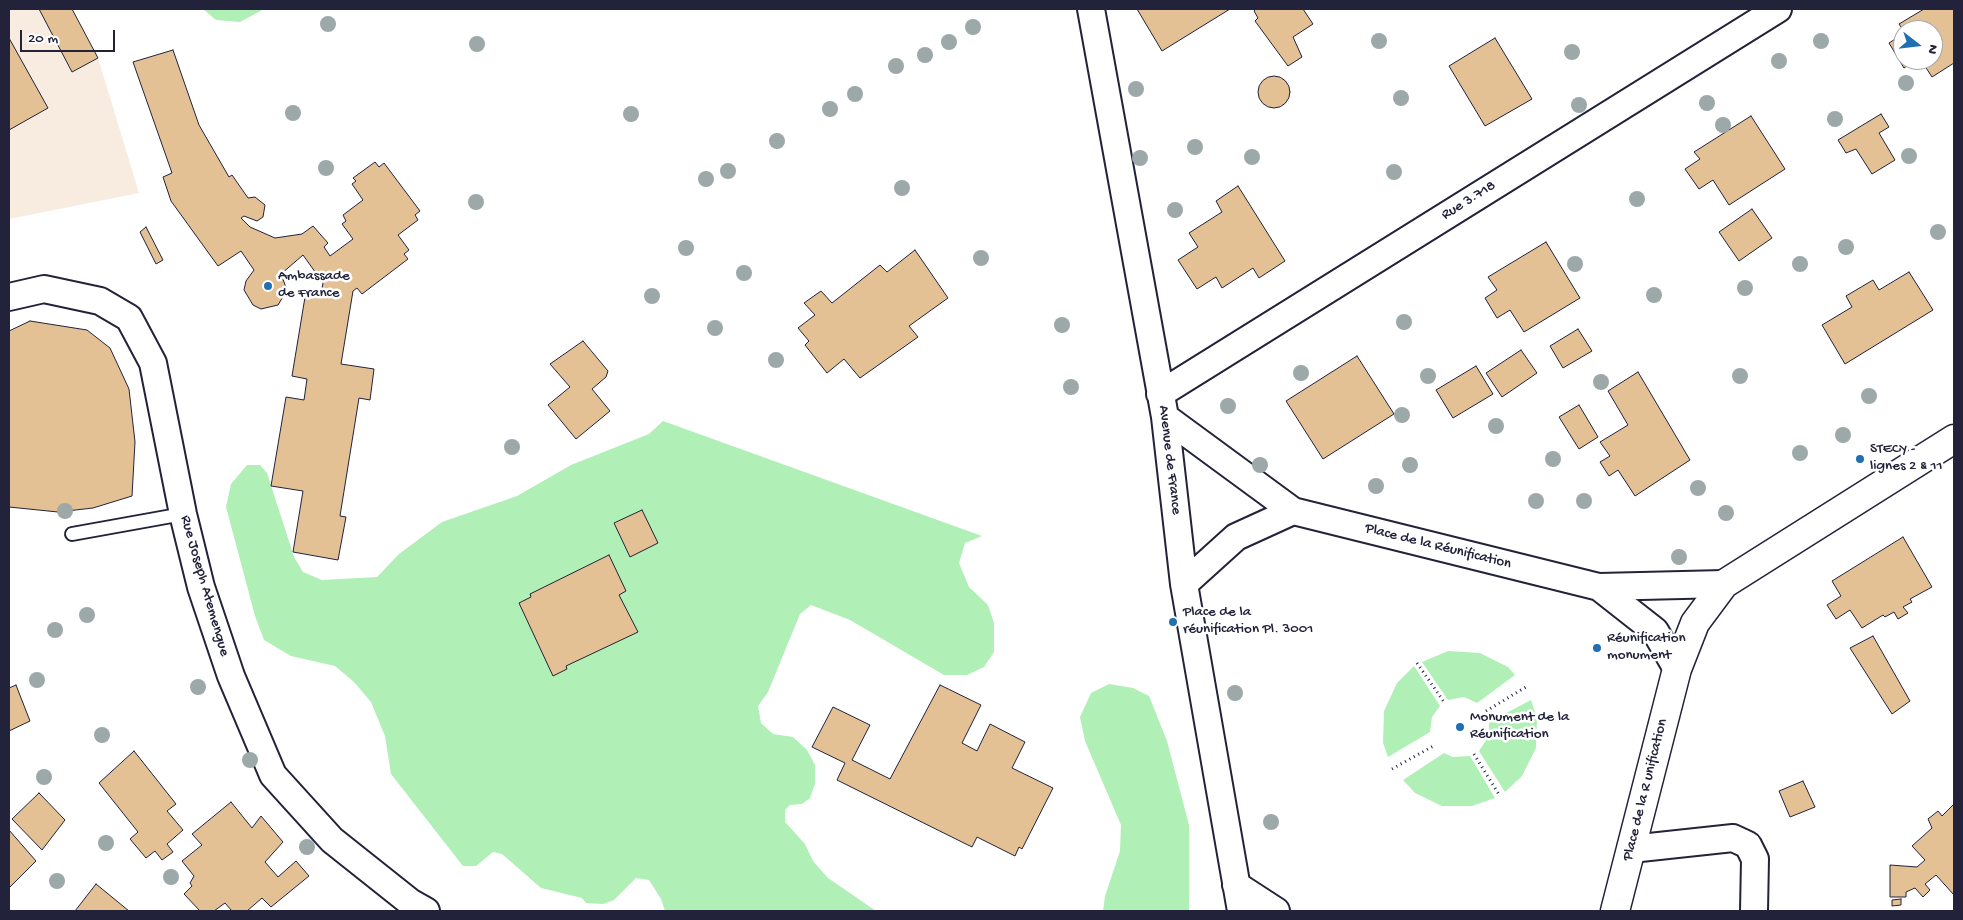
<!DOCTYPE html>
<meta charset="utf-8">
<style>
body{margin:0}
#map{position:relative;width:1963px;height:920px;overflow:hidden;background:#fff;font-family:"Gochi Hand",sans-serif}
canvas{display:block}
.frame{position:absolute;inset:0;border:10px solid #22223b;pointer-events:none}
.north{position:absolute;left:1893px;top:20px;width:50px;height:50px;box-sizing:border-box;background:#fff;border:1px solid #a7a7b1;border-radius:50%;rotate:106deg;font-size:14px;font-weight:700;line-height:20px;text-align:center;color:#22223b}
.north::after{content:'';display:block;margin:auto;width:18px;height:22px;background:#1f6fb2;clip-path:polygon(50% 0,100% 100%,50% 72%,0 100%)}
.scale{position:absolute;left:20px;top:30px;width:95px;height:22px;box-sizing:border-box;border:2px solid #22223b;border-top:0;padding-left:6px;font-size:15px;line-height:18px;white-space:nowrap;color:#22223b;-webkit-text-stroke:4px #fff;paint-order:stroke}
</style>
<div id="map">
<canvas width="1963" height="920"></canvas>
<div class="frame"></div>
<div class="north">N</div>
<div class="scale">20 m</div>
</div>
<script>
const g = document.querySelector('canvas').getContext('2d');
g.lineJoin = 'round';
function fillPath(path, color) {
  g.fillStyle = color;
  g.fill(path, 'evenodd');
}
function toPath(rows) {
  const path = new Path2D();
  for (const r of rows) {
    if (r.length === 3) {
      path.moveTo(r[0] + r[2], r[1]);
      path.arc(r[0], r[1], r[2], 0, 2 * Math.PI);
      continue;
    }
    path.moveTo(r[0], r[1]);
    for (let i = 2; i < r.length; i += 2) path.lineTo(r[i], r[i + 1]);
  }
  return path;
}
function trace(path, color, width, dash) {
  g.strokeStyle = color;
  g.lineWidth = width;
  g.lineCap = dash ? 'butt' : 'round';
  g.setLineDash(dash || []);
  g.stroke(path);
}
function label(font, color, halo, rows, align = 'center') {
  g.font = font + ' "Gochi Hand",sans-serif';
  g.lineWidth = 5;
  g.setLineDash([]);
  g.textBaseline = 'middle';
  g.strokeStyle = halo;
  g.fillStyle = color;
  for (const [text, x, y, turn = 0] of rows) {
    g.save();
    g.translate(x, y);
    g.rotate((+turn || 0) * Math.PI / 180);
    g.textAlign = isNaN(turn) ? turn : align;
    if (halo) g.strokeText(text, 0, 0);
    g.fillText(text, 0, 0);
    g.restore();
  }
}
fillPath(toPath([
 [9,9,72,9,98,58,139,193,9,219]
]), '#f7ecdf');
fillPath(toPath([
 [203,9,264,9,240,22,216,20],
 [663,421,982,536,965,543,959,563,969,587,988,605,994,623,994,652,984,667,967,675,944,675,850,620,811,605,800,614,768,692,758,706,761,723,773,734,793,737,807,750,815,765,815,784,810,798,802,804,790,805,785,810,785,822,805,844,813,861,828,878,876,911,665,911,661,899,649,880,636,878,614,900,603,904,586,903,582,898,541,888,502,854,493,852,476,866,463,866,391,774,385,736,371,702,354,682,335,666,291,656,264,640,255,616,226,507,231,484,247,465,260,465,267,473,294,557,303,572,322,580,377,577,399,554,442,522,517,496,571,465,649,434],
 [1448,651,1480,653,1508,667,1515,675,1477,703,1464,697,1448,700,1422,662],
 [1414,666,1440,706,1432,717,1430,732,1388,757,1383,743,1384,711,1397,683],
 [1109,684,1133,688,1149,696,1167,741,1189,825,1189,911,1103,911,1105,896,1120,851,1121,825,1085,741,1080,717,1091,693],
 [1531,700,1537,718,1536,748,1522,776,1505,792,1479,751,1489,736,1489,722],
 [1444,753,1453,757,1470,756,1495,798,1472,806,1442,806,1415,793,1403,780]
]), '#b0efb6');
const building = toPath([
 [39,9,72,9,98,58,72,72,39,9],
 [1137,9,1230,9,1162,51,1137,9],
 [1256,9,1303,9,1313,24,1293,37,1302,57,1288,66,1255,21,1258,18,1254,11,1256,9],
 [1924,9,1954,9,1954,63,1932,77,1921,60,1933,60,1933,30,1903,30,1899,24,1924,9],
 [1903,34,1903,60,1916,60,1904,68,1889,43,1903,34],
 [9,38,48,108,9,130,9,38],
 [1495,38,1532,99,1485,126,1449,66,1495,38],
 [173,50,199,125,229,177,232,175,248,198,255,197,265,205,263,217,257,221,244,216,241,218,250,227,275,238,302,234,313,226,328,243,324,247,330,256,353,239,342,224,346,221,343,215,363,200,352,184,356,181,353,178,375,162,379,167,384,163,420,211,415,215,418,220,398,235,409,250,404,254,408,259,362,294,357,288,353,291,341,364,374,369,370,400,359,398,340,516,346,517,338,560,293,552,303,491,271,486,286,397,304,400,307,379,292,376,306,291,321,294,323,283,303,255,281,274,287,290,278,305,261,309,253,305,244,290,246,281,254,270,241,251,218,266,171,201,163,177,172,173,133,62,173,50],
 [1274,92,16],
 [1881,114,1889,127,1879,133,1895,160,1872,174,1856,149,1846,153,1838,140,1881,114],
 [1751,116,1785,169,1729,205,1713,180,1699,189,1685,169,1700,159,1694,152,1751,116],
 [1238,186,1285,261,1259,278,1253,268,1222,288,1216,277,1197,289,1178,260,1198,247,1189,233,1222,212,1216,201,1238,186],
 [1752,209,1772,238,1739,261,1719,232,1752,209],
 [146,227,163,260,156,264,140,232,146,227],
 [1546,242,1580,298,1524,332,1510,310,1497,318,1485,298,1497,290,1488,277,1546,242],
 [915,250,948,298,909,326,918,337,860,378,844,359,827,373,805,345,809,341,798,328,815,315,804,303,821,291,832,303,880,265,887,272,915,250],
 [1909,272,1933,310,1845,364,1822,325,1852,307,1846,296,1873,280,1879,290,1909,272],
 [30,321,87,330,110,348,129,389,135,442,132,496,93,508,58,512,9,507,9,331,30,321],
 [1578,329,1592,351,1563,368,1550,346,1578,329],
 [583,341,608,371,606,377,592,389,610,411,576,439,548,405,570,387,550,364,583,341],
 [1521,350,1537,373,1502,397,1486,373,1521,350],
 [1357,356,1394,414,1323,459,1286,401,1357,356],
 [1476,366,1493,394,1453,418,1436,390,1476,366],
 [1638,372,1690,460,1635,496,1618,470,1609,476,1600,462,1610,456,1600,442,1628,425,1608,391,1638,372],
 [1579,405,1598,437,1579,449,1559,417,1579,405],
 [642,510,658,543,630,557,614,523,642,510],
 [1903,537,1932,587,1910,599,1912,602,1903,607,1908,613,1898,619,1894,612,1885,617,1883,615,1862,628,1850,610,1836,619,1827,605,1841,596,1832,581,1903,537],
 [609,555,626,591,619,595,638,632,566,666,567,669,553,676,519,603,531,597,530,594,609,555],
 [1873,636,1910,701,1892,714,1850,648,1873,636],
 [16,685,30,721,9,731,9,688,16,685],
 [940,685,981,705,962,743,977,751,990,724,1025,742,1012,768,1053,788,1022,849,1019,847,1015,856,977,837,972,847,837,780,845,763,812,747,833,707,870,725,852,760,890,779,940,685],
 [134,751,176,804,167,811,183,830,167,844,173,852,162,860,155,851,146,858,130,839,138,832,99,783,134,751],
 [1803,781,1815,807,1790,817,1779,791,1803,781],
 [39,793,65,820,42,850,12,819,39,793],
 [231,802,252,828,261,816,283,842,265,862,278,877,296,861,309,876,271,907,262,898,247,911,232,911,225,903,214,911,200,911,184,894,192,886,190,883,194,876,182,861,202,845,192,834,231,802],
 [1954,804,1954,895,1936,875,1925,884,1930,890,1923,897,1915,888,1906,892,1906,897,1890,897,1890,865,1917,867,1925,860,1912,846,1932,828,1928,819,1938,811,1942,816,1954,804],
 [9,830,36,861,9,888,9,830],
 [96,884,129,911,75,911,96,884],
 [1901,899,1901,905,1892,906,1892,900,1901,899]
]);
fillPath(building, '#e4c195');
trace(building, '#22223b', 1);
const lane = toPath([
 [72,534,183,514]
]);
const street = toPath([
 [1091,9,1165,417,1184,584,1241,911],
 [9,297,44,289,100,301,129,318,153,363,183,514,201,587,231,676,273,775,332,840,410,902,426,911],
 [1160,394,1778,9],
 [1165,417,1293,511],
 [1184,584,1236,537,1293,511,1599,587,1655,631,1677,669],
 [1599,587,1724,584],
 [1631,849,1733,838,1748,845,1755,859,1754,911],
 [1236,885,1276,911]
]);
const secondary = toPath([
 [1615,911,1677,669,1695,623,1724,584,1954,439]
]);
trace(lane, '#22223b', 16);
trace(street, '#22223b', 30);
trace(secondary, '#22223b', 31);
trace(toPath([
 [1417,663,1444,702],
 [1486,711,1526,687],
 [1474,754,1500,796],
 [1392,769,1435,745]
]), '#22223b', 3, [1, 4]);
trace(lane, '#fff', 12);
trace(street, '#fff', 26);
trace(secondary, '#fff', 28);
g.fillStyle = '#9da8a8';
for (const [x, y] of [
 [328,24],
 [973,27],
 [1379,41],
 [1821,41],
 [949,42],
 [477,44],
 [1572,52],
 [925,55],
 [1779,61],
 [896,66],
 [1906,83],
 [1136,89],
 [855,94],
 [1401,98],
 [1707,103],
 [1579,105],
 [830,109],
 [293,113],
 [631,114],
 [1835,119],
 [1723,125],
 [777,141],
 [1195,147],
 [1909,156],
 [1252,157],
 [1140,158],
 [326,168],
 [728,171],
 [1394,172],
 [706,179],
 [902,188],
 [1637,199],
 [476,202],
 [1175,210],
 [1938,232],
 [1846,247],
 [686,248],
 [981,258],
 [1575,264],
 [1800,264],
 [744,273],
 [1745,288],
 [1654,295],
 [652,296],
 [1404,322],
 [1062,325],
 [715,328],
 [776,360],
 [1301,373],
 [1428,376],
 [1740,376],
 [1601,382],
 [1071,387],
 [1869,396],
 [1228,406],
 [1402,415],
 [1496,426],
 [1843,435],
 [512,447],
 [1800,453],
 [1553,459],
 [1260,465],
 [1410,465],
 [1376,486],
 [1698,488],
 [1536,501],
 [1584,501],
 [65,511],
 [1726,513],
 [1679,557],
 [87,615],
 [55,630],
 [37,680],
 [198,687],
 [1235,693],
 [102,735],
 [250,760],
 [44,777],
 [1271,822],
 [106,843],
 [307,847],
 [171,877],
 [57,881]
]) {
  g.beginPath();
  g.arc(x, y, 8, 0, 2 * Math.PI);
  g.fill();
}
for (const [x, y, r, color] of [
 [268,286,5,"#1f6fb2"],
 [1860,459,5,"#1f6fb2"],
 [1173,622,5,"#1f6fb2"],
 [1597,648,5,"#1f6fb2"],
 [1460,727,5,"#1f6fb2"]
]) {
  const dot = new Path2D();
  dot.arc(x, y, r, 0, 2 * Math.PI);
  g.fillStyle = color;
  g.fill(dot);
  trace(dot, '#fff', 2);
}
label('15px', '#22223b', '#fff', [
 ["Rue 3.718",1469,201,-32],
 ["Avenue de France",1169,460,83],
 ["Place de la Réunification",1438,547,14],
 ["Rue Joseph Atemengue",204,586,74],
 ["Place de la R unification",1646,790,-76]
]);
label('15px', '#22223b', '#fff', [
 ["Ambassade",278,277],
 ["de France",278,294],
 ["STECY -",1870,450],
 ["lignes 2 & 11",1870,467],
 ["Place de la",1183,613],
 ["réunification Pl. 3001",1183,630],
 ["Réunification",1607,639],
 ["monument",1607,656],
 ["Monument de la",1470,718],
 ["Réunification",1470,735]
], 'left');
</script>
